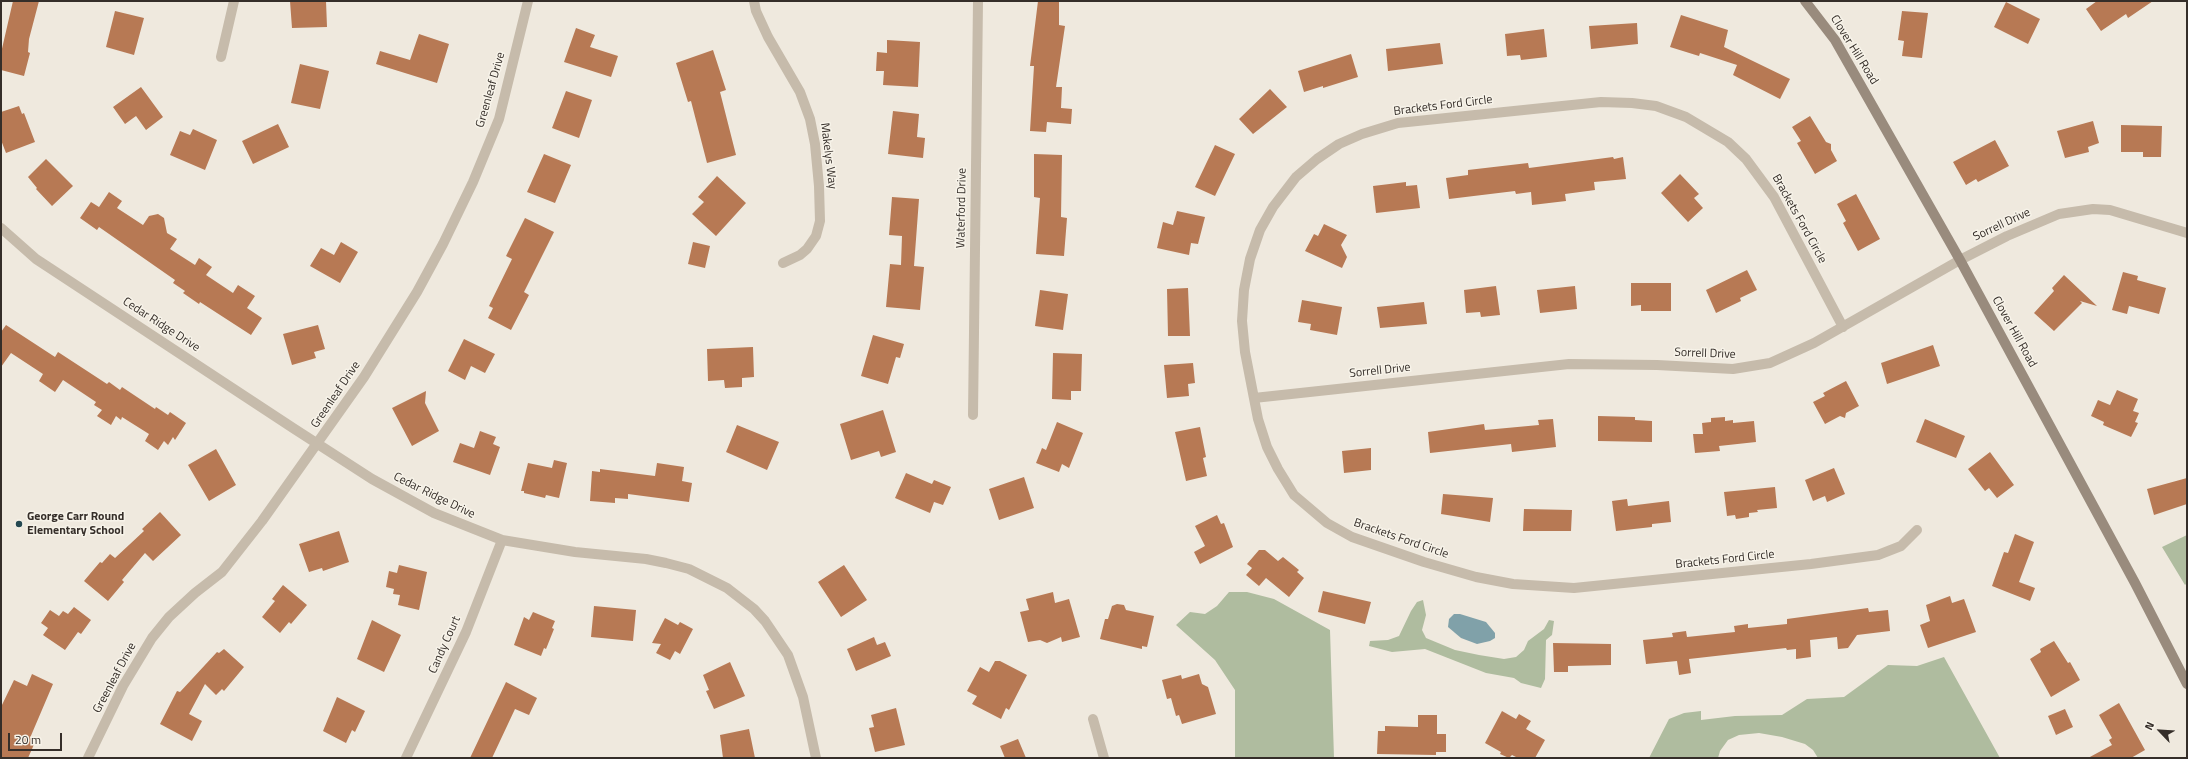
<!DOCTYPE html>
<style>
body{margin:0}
#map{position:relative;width:2188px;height:759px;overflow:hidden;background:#efe9de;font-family:"Titillium Web",sans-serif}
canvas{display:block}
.frame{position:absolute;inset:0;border:2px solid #352e29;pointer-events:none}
.north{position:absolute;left:2140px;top:711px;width:40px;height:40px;-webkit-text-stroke:3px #f7f3e9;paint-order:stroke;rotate:295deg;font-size:11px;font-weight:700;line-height:16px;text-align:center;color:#352e29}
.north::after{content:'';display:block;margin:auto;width:14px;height:18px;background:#352e29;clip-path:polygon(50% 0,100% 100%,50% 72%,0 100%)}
.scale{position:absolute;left:8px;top:733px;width:54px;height:18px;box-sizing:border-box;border:2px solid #352e29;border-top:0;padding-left:5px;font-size:12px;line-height:14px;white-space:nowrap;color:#352e29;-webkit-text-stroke:3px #f7f3e9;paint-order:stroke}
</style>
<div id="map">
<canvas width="2188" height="759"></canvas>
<div class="frame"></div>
<div class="north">N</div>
<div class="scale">20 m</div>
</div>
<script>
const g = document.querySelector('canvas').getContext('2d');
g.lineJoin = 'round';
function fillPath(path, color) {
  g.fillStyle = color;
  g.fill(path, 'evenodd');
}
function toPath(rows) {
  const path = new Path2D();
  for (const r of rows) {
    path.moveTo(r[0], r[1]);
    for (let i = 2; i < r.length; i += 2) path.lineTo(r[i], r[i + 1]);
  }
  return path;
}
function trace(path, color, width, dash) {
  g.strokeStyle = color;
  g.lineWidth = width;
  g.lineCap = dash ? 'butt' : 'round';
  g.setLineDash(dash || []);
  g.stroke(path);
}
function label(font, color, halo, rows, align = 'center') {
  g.font = font + ' "Titillium Web",sans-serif';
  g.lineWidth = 3;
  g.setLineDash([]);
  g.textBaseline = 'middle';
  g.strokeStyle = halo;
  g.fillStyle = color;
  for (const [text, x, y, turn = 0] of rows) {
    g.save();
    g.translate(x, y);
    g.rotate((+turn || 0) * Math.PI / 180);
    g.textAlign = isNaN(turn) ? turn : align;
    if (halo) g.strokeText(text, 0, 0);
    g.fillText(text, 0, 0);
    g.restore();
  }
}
fillPath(toPath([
 [2187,535,2187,583,2185,585,2162,547],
 [1229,592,1247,592,1274,599,1330,630,1334,758,1235,758,1235,690,1215,660,1176,625,1190,612,1205,614,1217,606],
 [1423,600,1426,615,1422,630,1426,638,1455,650,1479,655,1504,659,1516,657,1524,650,1528,641,1544,629,1549,620,1554,621,1552,635,1546,640,1545,679,1541,688,1521,683,1514,678,1486,673,1425,649,1392,652,1369,646,1370,641,1388,640,1399,636,1411,611,1417,602],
 [1944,657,2000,758,1818,758,1813,750,1805,744,1782,737,1759,733,1739,735,1728,740,1720,751,1718,758,1649,758,1669,719,1684,713,1701,711,1701,720,1735,716,1782,715,1807,699,1844,697,1888,665,1917,666]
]), '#afbc9f');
fillPath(toPath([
 [1454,614,1460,614,1486,622,1495,633,1495,638,1490,641,1477,644,1461,638,1448,627,1449,619]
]), '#80a1a9');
fillPath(toPath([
 [13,1,39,1,29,39,28,52,30,53,24,76,1,70,1,53],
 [290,1,326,1,327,27,292,28],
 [1038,1,1059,1,1059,25,1065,26,1056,87,1062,87,1061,108,1072,109,1071,124,1047,122,1046,132,1030,131,1034,66,1030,66],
 [2097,1,2153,1,2128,18,2126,14,2101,31,2086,9],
 [2006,2,2040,19,2028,44,1994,27],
 [115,11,144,18,134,55,106,47],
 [1902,11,1928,13,1922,58,1902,56,1904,41,1898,40],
 [1681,15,1728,30,1724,47,1790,79,1780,99,1733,75,1737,65,1700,53,1699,56,1670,47],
 [1637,23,1638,44,1591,49,1589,26],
 [576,28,595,35,590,47,618,56,611,77,564,62],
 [1544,29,1547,57,1521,60,1520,55,1507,56,1505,34],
 [419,34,449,44,437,83,376,64,380,51,410,60],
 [887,40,920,42,918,87,883,85,884,71,876,71,877,52,887,53],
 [1440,43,1443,64,1388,71,1386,49],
 [713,50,726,90,720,92,736,155,707,163,691,101,688,102,676,63],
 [1351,54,1358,77,1323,88,1323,86,1304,92,1298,71],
 [300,64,329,71,320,109,291,103],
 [141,87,163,117,146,130,136,116,125,124,113,107],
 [1270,89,1287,107,1253,134,1239,119],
 [566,91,592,100,579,138,552,128],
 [19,106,22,114,24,113,35,142,6,153,1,140,1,112],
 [893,111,919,114,917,137,925,138,923,158,888,154],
 [1810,116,1826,142,1831,144,1831,150,1837,161,1815,174,1797,143,1801,141,1792,127],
 [2093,121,2099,143,2088,147,2089,152,2065,158,2057,131],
 [278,124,289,147,253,164,242,141],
 [2121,125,2162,126,2161,157,2143,157,2143,152,2121,152],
 [193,129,217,140,205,170,170,155,180,131,190,135],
 [1995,140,2009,166,1978,182,1976,179,1966,185,1953,162],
 [1215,145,1235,154,1215,196,1195,187],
 [544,154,571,165,555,203,527,192],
 [1034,154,1062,155,1061,217,1067,218,1064,256,1036,254,1040,198,1034,197],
 [1613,157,1614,159,1623,157,1626,179,1594,182,1595,190,1565,194,1566,201,1532,205,1531,192,1516,194,1515,191,1449,199,1446,178,1468,175,1468,170,1528,163,1529,168],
 [46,159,73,186,52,206,36,189,37,188,28,177],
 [1680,174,1699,194,1694,198,1703,208,1688,222,1661,193],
 [717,176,746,203,716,236,692,214,704,202,698,197],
 [1406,182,1406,186,1417,185,1420,208,1376,213,1373,186],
 [109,192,122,201,117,208,143,225,149,216,158,214,164,218,167,233,177,239,170,249,195,265,199,258,212,267,206,275,233,293,238,285,255,296,247,308,262,318,251,335,200,302,199,304,183,293,185,291,173,283,175,280,99,227,97,230,80,218,91,202,99,207],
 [1856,194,1880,239,1858,251,1843,223,1846,221,1837,204],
 [892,197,919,199,914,266,924,267,920,310,886,307,890,264,901,265,902,236,889,235],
 [1177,211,1205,217,1198,244,1191,243,1189,255,1157,248,1163,222,1173,225],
 [525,218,554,232,524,292,529,295,511,330,488,318,493,308,489,306,512,259,506,256],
 [1324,224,1347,235,1341,245,1347,257,1342,268,1305,251,1314,234,1318,236],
 [341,242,358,252,340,283,310,266,321,248,334,255],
 [693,242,710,246,705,268,688,264],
 [1747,270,1757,290,1740,298,1741,301,1716,313,1706,290],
 [2123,272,2138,276,2137,280,2166,288,2159,314,2129,306,2127,314,2112,310],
 [2064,275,2097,306,2080,301,2082,303,2054,331,2034,313,2054,291,2052,288],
 [1631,283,1671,283,1671,311,1641,311,1641,305,1631,306],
 [1496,286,1500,315,1481,317,1480,312,1466,313,1464,290],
 [1575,286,1577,309,1540,313,1537,290],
 [1188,288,1190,336,1168,336,1167,289],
 [1040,290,1068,294,1063,330,1035,326],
 [1302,300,1342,307,1337,335,1310,330,1311,324,1298,322],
 [1424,302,1427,324,1380,328,1377,307],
 [6,325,55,357,58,352,107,384,109,382,120,390,122,387,155,409,156,407,168,415,170,412,186,423,175,440,173,437,168,445,164,441,158,450,145,441,149,434,122,417,121,420,116,416,111,425,97,416,102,410,94,405,96,402,63,380,55,392,39,381,43,374,11,353,1,367,1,332],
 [318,325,325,349,314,352,316,358,292,365,283,334],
 [873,335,904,344,900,358,896,357,888,384,861,376],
 [464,339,495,354,485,373,471,366,465,380,448,371],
 [1933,345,1940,366,1887,384,1881,363],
 [753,347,754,377,742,378,742,387,725,388,724,380,708,381,707,349],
 [1053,353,1082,354,1081,391,1071,391,1071,400,1052,399],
 [1193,363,1195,383,1188,384,1189,396,1167,398,1164,365],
 [1846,381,1859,406,1846,413,1845,418,1840,416,1825,424,1813,402,1825,396,1823,393],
 [2117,390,2138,399,2133,411,2139,413,2135,422,2138,423,2131,437,2103,425,2104,422,2091,416,2098,400,2110,405],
 [426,391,425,403,439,431,412,446,392,408],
 [883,410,896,452,881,457,879,451,851,460,840,424],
 [1598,416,1635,417,1635,420,1652,421,1652,442,1598,441],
 [1725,417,1725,421,1733,420,1733,423,1754,421,1756,442,1719,446,1720,451,1695,453,1693,434,1703,434,1702,423,1711,422,1711,418],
 [1553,419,1556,447,1512,452,1511,444,1430,453,1428,432,1484,424,1485,430,1539,425,1538,420],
 [1925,419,1965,436,1956,458,1916,442],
 [1057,422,1083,433,1069,468,1062,464,1059,472,1036,463,1042,448,1046,450],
 [737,425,779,442,767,470,726,452],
 [1200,427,1206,457,1203,458,1207,476,1186,481,1175,432],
 [480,431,496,437,493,444,500,447,490,475,453,462,460,443,474,448],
 [1371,448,1371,470,1344,473,1342,451],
 [216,449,236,485,209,501,188,465],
 [1990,452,2014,485,1997,498,1989,488,1985,491,1968,469],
 [554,460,567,463,559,498,546,495,545,498,524,493,524,491,521,491,528,463,552,468],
 [657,463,684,467,682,481,692,483,689,502,628,494,628,499,615,498,615,503,590,501,592,471,600,472,600,469,655,476],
 [1834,468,1845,494,1827,502,1825,496,1813,501,1805,480],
 [906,473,932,484,934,480,951,487,943,505,934,502,930,513,895,498],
 [1024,477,1034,508,999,520,989,489],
 [2187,478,2187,504,2154,515,2147,489],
 [1775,487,1777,508,1757,510,1758,512,1749,513,1749,517,1736,519,1735,515,1727,516,1724,492],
 [1443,494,1493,498,1490,522,1441,514],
 [1627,499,1628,506,1669,501,1671,522,1652,524,1652,527,1616,531,1612,501],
 [1524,509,1572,510,1571,531,1523,531],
 [160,512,181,535,153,561,145,553,122,580,124,582,108,601,84,581,100,562,102,563,110,554,115,558,144,531,142,529],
 [1217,515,1221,524,1224,523,1233,547,1200,564,1194,552,1205,546,1195,526],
 [339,531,349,562,323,571,322,568,309,572,299,544],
 [2015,534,2034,542,2019,582,2035,588,2030,601,1992,586,2004,552,2008,553],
 [1259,550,1265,550,1278,561,1283,557,1299,570,1297,572,1304,578,1289,597,1266,578,1259,586,1246,575,1252,568,1247,564],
 [399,565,427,572,419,610,398,605,400,595,393,594,394,589,386,587,389,571,397,573],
 [844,565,867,600,841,617,818,582],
 [283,585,307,605,291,624,289,622,280,633,262,617,275,601,272,599],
 [1323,591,1371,602,1365,624,1318,612],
 [1053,592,1055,603,1069,599,1080,637,1062,642,1061,637,1047,643,1040,640,1028,642,1020,612,1029,610,1026,599],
 [1950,596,1952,603,1964,599,1976,632,1928,648,1920,625,1930,621,1926,605],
 [1117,604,1124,605,1126,610,1154,616,1147,647,1142,646,1142,649,1100,639,1105,619,1108,619,1112,606],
 [594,606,636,610,633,641,591,637],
 [74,607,91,620,81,634,78,632,65,650,43,635,48,628,41,623,50,610,59,616,63,611,68,614],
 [1868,608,1869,612,1888,610,1890,631,1857,635,1848,648,1838,649,1837,637,1810,640,1811,657,1796,659,1796,649,1787,650,1786,648,1689,659,1691,673,1679,675,1677,661,1646,664,1643,640,1673,637,1672,633,1686,631,1687,637,1735,632,1734,626,1748,624,1748,628,1787,624,1787,619],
 [533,612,555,621,552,628,554,629,546,649,544,648,541,656,514,645,524,617,529,620],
 [665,618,678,625,680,622,693,629,680,654,675,651,670,660,656,653,661,644,652,643],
 [372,620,401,635,384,672,357,659],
 [874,637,877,645,885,642,891,656,856,671,847,649],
 [2054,641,2068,663,2070,662,2080,680,2051,697,2030,659,2041,652,2040,649],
 [1553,643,1611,644,1611,665,1568,666,1568,672,1554,672],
 [224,649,244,667,224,691,222,689,216,695,205,684,189,714,202,721,192,741,160,724,177,691,180,692,217,652,219,653],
 [995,661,1000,661,1027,675,1009,710,1006,708,1001,719,972,704,977,696,967,691,980,667,989,672],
 [730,662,745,696,714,709,706,691,709,690,703,675],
 [32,674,53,684,30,738,36,740,28,758,1,758,1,707,14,680,27,686],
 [1199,674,1202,684,1208,687,1216,714,1182,724,1179,715,1176,716,1171,698,1167,699,1162,680,1181,675,1182,679],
 [506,682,537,698,529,715,515,709,492,758,470,758],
 [337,697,365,711,355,732,352,730,346,743,323,731],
 [2119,703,2145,750,2131,758,2088,758,2112,745,2109,740,2112,738,2099,715],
 [896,708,905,745,875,752,869,728,874,727,871,715],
 [2065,709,2073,727,2056,735,2048,716],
 [1502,711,1516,719,1519,714,1531,721,1526,729,1545,740,1535,758,1518,758,1512,755,1509,758,1500,754,1502,750,1501,752,1485,743],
 [1418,715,1437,715,1437,734,1446,734,1446,752,1436,752,1436,755,1377,754,1378,731,1385,731,1385,726,1418,727],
 [749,729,755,758,723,758,720,735],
 [1018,739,1026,758,1005,758,1000,746]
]), '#b77954');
trace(toPath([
 [754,1,756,11,768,37,800,92,810,119,815,144,819,186,820,221,816,236,807,249,800,255,783,263],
 [221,57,234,1],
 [1,228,36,259,293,428,372,479,434,513,502,540,575,552,646,559,666,563,689,569,727,588,754,609,765,621,788,655,803,697,816,758],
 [1843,327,1774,197,1746,159,1728,142,1686,117,1656,106,1632,103,1601,102,1398,123,1362,134,1339,144,1317,159,1296,177,1273,207,1260,230,1250,259,1244,290,1242,321,1245,352,1258,419,1267,447,1278,469,1294,495,1327,523,1352,537,1424,562,1476,577,1513,584,1574,588,1811,564,1878,555,1901,546,1917,530],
 [1254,398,1569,364,1657,365,1733,369,1770,363,1814,343,1960,260,2007,236,2059,214,2093,209,2110,210,2187,233],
 [973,415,978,1],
 [1093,719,1104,758],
 [88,758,123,686,152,638,169,617,195,593,222,572,262,521,364,377,417,292,443,244,473,182,499,119,528,1],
 [406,758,466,632,502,540]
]), '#c6bbab', 10);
trace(toPath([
 [1805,1,1835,40,1960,260,2135,583,2187,684]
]), '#998b7d', 10);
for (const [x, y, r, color] of [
 [19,524,4,"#244851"]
]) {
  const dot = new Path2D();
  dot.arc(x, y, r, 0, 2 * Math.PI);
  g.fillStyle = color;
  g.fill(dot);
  trace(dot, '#f7f3e9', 1.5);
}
label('12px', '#352e29', '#f7f3e9', [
 ["Clover Hill Road",1854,50,58],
 ["Greenleaf Drive",491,90,-74],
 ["Brackets Ford Circle",1443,106,-7],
 ["Makelys Way",828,156,83],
 ["Waterford Drive",962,208,-89],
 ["Brackets Ford Circle",1799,219,61],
 ["Sorrell Drive",2002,225,-25],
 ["Cedar Ridge Drive",161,325,33],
 ["Clover Hill Road",2014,332,61],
 ["Sorrell Drive",1705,354,2],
 ["Sorrell Drive",1380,371,-6],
 ["Greenleaf Drive",336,395,-56],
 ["Cedar Ridge Drive",434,496,26],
 ["Brackets Ford Circle",1401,539,19],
 ["Brackets Ford Circle",1725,560,-6],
 ["Candy Court",445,645,-66],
 ["Greenleaf Drive",115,678,-62]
]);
label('bold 12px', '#352e29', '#f7f3e9', [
 ["George Carr Round",27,517],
 ["Elementary School",27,531]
], 'left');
</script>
